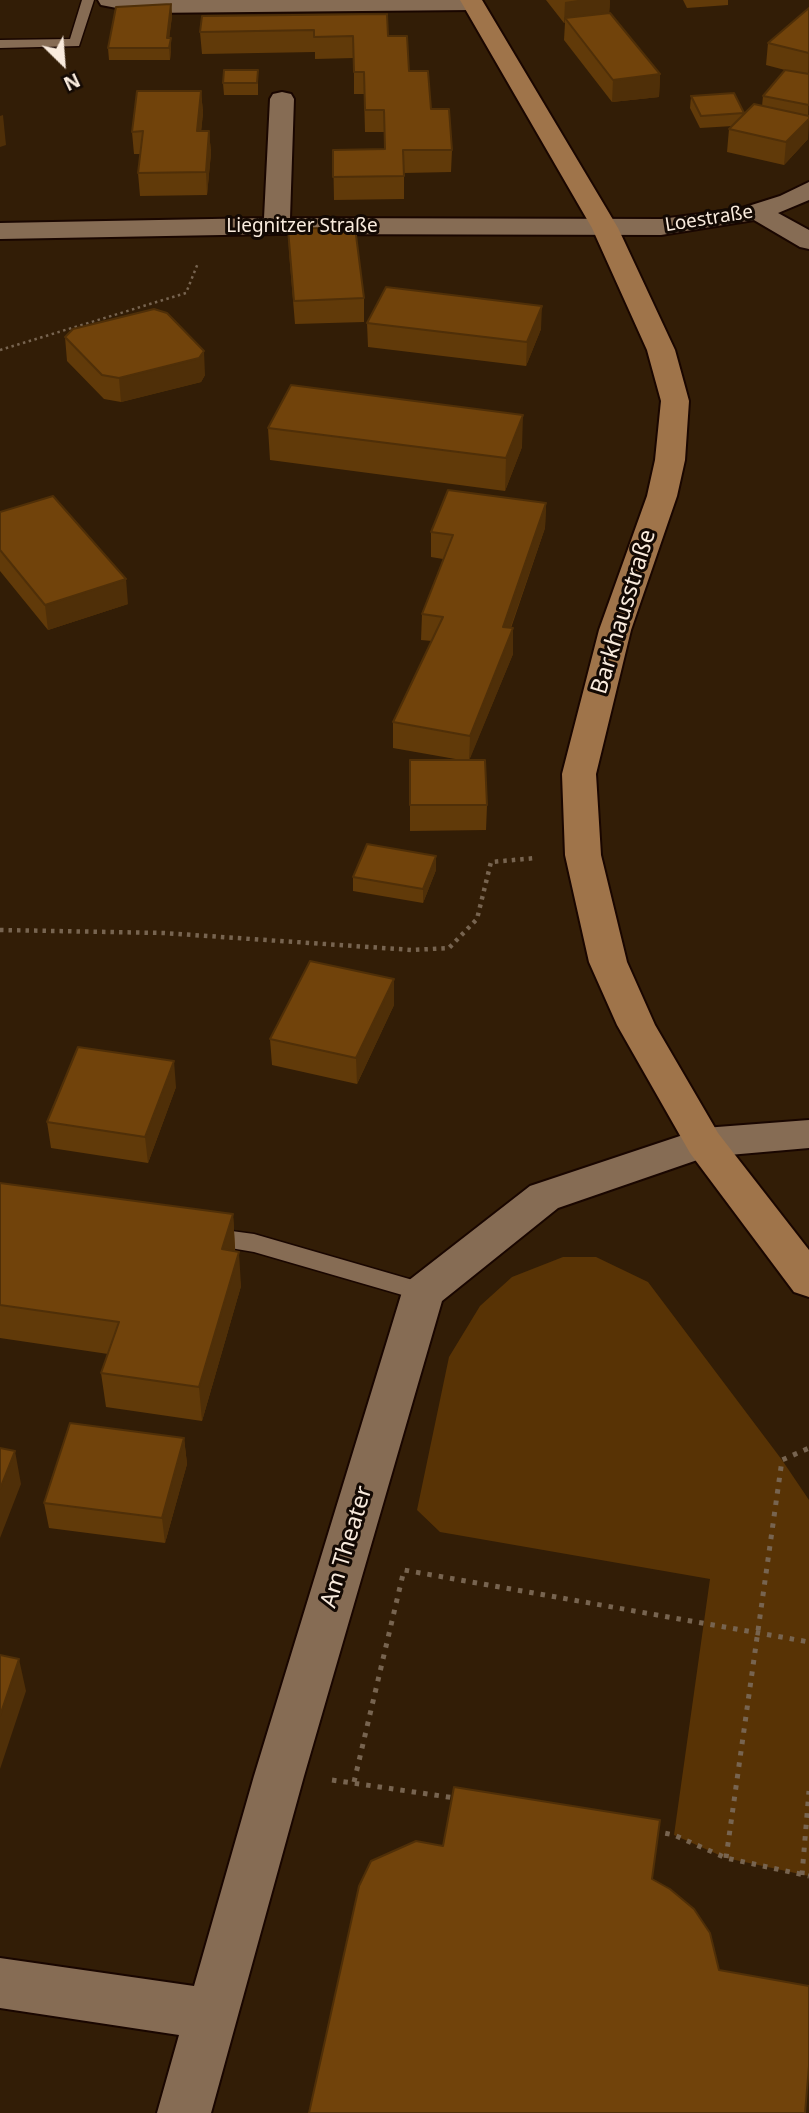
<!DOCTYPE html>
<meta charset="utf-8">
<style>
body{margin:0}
#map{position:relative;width:809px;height:2113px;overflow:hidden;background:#321d06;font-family:"Noto Sans",sans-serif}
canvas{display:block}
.north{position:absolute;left:28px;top:28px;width:70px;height:70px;-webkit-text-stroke:5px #130903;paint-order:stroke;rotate:155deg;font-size:19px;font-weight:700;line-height:28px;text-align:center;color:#f9ebdd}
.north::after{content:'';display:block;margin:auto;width:24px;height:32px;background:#f9ebdd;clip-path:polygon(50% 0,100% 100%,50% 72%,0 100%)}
</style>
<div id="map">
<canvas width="809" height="2113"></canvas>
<div class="north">N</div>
</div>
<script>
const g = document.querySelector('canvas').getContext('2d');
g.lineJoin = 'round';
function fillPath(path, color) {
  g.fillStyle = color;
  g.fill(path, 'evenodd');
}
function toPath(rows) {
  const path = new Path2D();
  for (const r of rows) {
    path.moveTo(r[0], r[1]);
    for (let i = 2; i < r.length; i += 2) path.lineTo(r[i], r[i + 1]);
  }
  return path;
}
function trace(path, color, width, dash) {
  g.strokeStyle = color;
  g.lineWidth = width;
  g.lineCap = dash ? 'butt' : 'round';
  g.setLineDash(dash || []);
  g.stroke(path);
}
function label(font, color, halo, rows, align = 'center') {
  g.font = font + ' "Noto Sans",sans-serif';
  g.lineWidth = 6;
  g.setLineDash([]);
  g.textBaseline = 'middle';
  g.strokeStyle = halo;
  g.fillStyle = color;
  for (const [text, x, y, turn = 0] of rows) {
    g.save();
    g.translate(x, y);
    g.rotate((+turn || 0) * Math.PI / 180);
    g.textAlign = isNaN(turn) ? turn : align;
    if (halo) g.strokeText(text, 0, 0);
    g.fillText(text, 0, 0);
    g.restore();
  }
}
fillPath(toPath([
 [563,1257,596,1257,648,1282,782,1460,809,1500,809,1876,726,1858,674,1835,710,1579,440,1532,417,1510,449,1357,480,1306,512,1277]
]), '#583305');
const lane = toPath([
 [82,0,94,0,79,46,0,48,0,40,70,39,82,0],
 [209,1228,254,1234,423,1283,431,1286,434,1292,431,1298,423,1301,254,1252,201,1243,198,1237,201,1231,209,1228]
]);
const street = toPath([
 [98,0,481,0,483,3,480,8,472,10,143,13,101,5,98,0],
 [282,92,291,94,294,99,290,218,661,219,739,209,780,196,809,182,809,200,778,213,809,230,809,249,800,247,754,220,661,235,277,234,0,239,0,223,264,218,270,99,273,94,282,92],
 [809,1120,809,1148,706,1157,558,1208,442,1301,304,1776,211,2113,157,2113,179,2035,0,2008,0,1958,194,1986,254,1776,402,1292,408,1281,530,1186,704,1128,809,1120]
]);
const primary = toPath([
 [460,0,482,0,618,228,675,350,689,401,685,460,677,496,631,630,596,774,601,855,627,962,655,1025,718,1133,809,1250,809,1297,794,1292,690,1153,617,1025,589,962,565,855,562,774,599,630,647,496,655,460,661,401,647,350,592,228,460,0]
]);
trace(lane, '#190600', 3);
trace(street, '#190600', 4);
trace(primary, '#190600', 4);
trace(toPath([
 [0,350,186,293,198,263]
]), '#776450', 2.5, [2.5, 3.5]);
trace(toPath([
 [0,930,164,933,412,950,449,948,477,919,491,862,536,858]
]), '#776450', 4.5, [3.5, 5]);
trace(toPath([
 [332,1780,455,1798],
 [354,1782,404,1570,809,1642],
 [654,1831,674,1835,726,1858,809,1876],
 [726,1858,782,1460,809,1448],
 [802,1875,809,1791]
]), '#776450', 5, [4.5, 7]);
fillPath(lane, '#866c54');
fillPath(street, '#866c54');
fillPath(primary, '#9f744a');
fillPath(toPath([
 [546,0,610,0,609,13,660,74,659,97,612,102,564,40,565,23,564,23],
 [683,0,728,0,728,5,687,8],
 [171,4,172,16,169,38,171,38,171,49,170,60,109,60,108,48],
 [809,8,808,139,784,165,727,152,729,129,733,126,700,128,690,108,691,96,744,113,744,115,762,106,763,96,785,70,766,65,768,43],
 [202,16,388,36,431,109,452,150,451,172,404,173,404,199,334,200,333,150,384,149,384,132,365,132,364,94,354,94,354,58,315,59,315,52,202,54,200,32],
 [258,70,258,95,224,95,223,83],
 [201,91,203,113,201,131,209,131,211,153,207,195,140,196,138,173,140,154,134,154,132,132],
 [288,229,364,298,364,322,295,324,289,252],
 [367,323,541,329,526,366,368,347],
 [65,337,205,375,201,382,121,402,104,399,67,361],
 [268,428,522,447,505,491,270,460],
 [546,503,545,528,511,628,513,628,513,654,469,760,487,805,486,830,410,831,410,760,461,760,393,748,393,722,432,641,421,640,422,614,443,559,431,557,431,532],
 [0,512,128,604,48,630,0,571],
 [436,870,423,903,353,891,353,877],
 [394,979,394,1005,357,1084,272,1065,270,1039],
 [176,1087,148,1163,51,1148,47,1122],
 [0,1183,233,1214,235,1248,235,1251,241,1286,202,1421,106,1407,101,1373,108,1354,0,1338],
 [184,1438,187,1464,165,1543,49,1528,44,1503]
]), '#613a09');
fillPath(toPath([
 [578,0,610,0,609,18,565,18,565,23,564,23,565,2],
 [171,4,172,16,168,49,167,38],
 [171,38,171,49,170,60,169,48],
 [660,74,659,97,612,102,613,80],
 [201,91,203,113,199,154,197,131],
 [3,115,6,145,0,147,0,116],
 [809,119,808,139,784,165,786,142],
 [209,131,211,153,207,195,206,172],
 [542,306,541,329,526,366,527,342],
 [204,351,205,375,201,382,121,402,119,378],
 [523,415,522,447,505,491,506,458],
 [546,503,545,528,502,652,503,627],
 [126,579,128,604,48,630,45,605],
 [513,628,513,654,469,761,470,736],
 [436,856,436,870,423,903,423,889],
 [394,979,394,1005,357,1084,356,1058],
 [174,1061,176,1087,148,1163,145,1137],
 [233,1214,235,1248,225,1283,222,1249],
 [239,1252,241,1286,202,1421,199,1387],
 [184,1438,187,1464,165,1543,162,1518],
 [15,1451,21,1484,0,1538,0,1489],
 [19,1659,26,1691,0,1769,0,1716]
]), '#4f2f08');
const building = toPath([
 [171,4,167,38,171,38,169,48,108,48,116,7,171,4],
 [809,8,809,53,768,43,803,13,809,8],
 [610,13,660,74,613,80,565,18,610,13],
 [387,14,388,36,407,36,409,71,428,71,431,109,449,109,452,150,403,150,404,176,333,177,333,150,385,149,384,110,365,110,364,72,354,72,353,36,314,37,314,30,200,32,202,16,387,14],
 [224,70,258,70,257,83,223,83,224,70],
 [785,70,809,74,809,105,763,96,785,70],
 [137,91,201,91,197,131,209,131,206,172,138,173,143,131,132,132,137,91],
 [734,93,744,113,701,116,691,96,734,93],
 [754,104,809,116,809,119,786,142,729,129,754,104],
 [355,227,364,298,294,301,288,229,355,227],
 [386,287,542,306,527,342,367,323,386,287],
 [154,309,167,313,204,351,199,358,119,378,102,375,65,337,73,329,154,309],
 [291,385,523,415,506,458,268,428,291,385],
 [448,490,546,503,503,627,513,628,470,736,393,722,443,617,422,614,453,535,431,532,448,490],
 [53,496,126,579,45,605,0,550,0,512,53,496],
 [410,760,485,760,487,805,410,805,410,760],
 [367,844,436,856,423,889,353,877,367,844],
 [310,961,394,979,356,1058,270,1039,310,961],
 [78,1047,174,1061,145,1137,47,1122,78,1047],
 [0,1183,233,1214,222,1249,239,1252,199,1387,101,1373,119,1322,0,1305,0,1183],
 [70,1423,184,1438,162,1518,44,1503,70,1423],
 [0,1448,15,1451,0,1489,0,1448],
 [0,1655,19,1659,0,1716,0,1655],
 [454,1787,660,1820,652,1879,670,1889,694,1909,710,1933,719,1970,809,1986,809,2066,805,2113,309,2113,359,1886,371,1861,416,1841,443,1846,454,1787]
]);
fillPath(building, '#71430b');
trace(building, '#4f2f08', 2);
label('19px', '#f9ebdd', '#130903', [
 ["Loestraße",709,219,-9],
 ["Liegnitzer Straße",302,227]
]);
label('23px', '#f9ebdd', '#130903', [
 ["Barkhausstraße",624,612,-73],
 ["Am Theater",347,1547,-73]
]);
</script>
